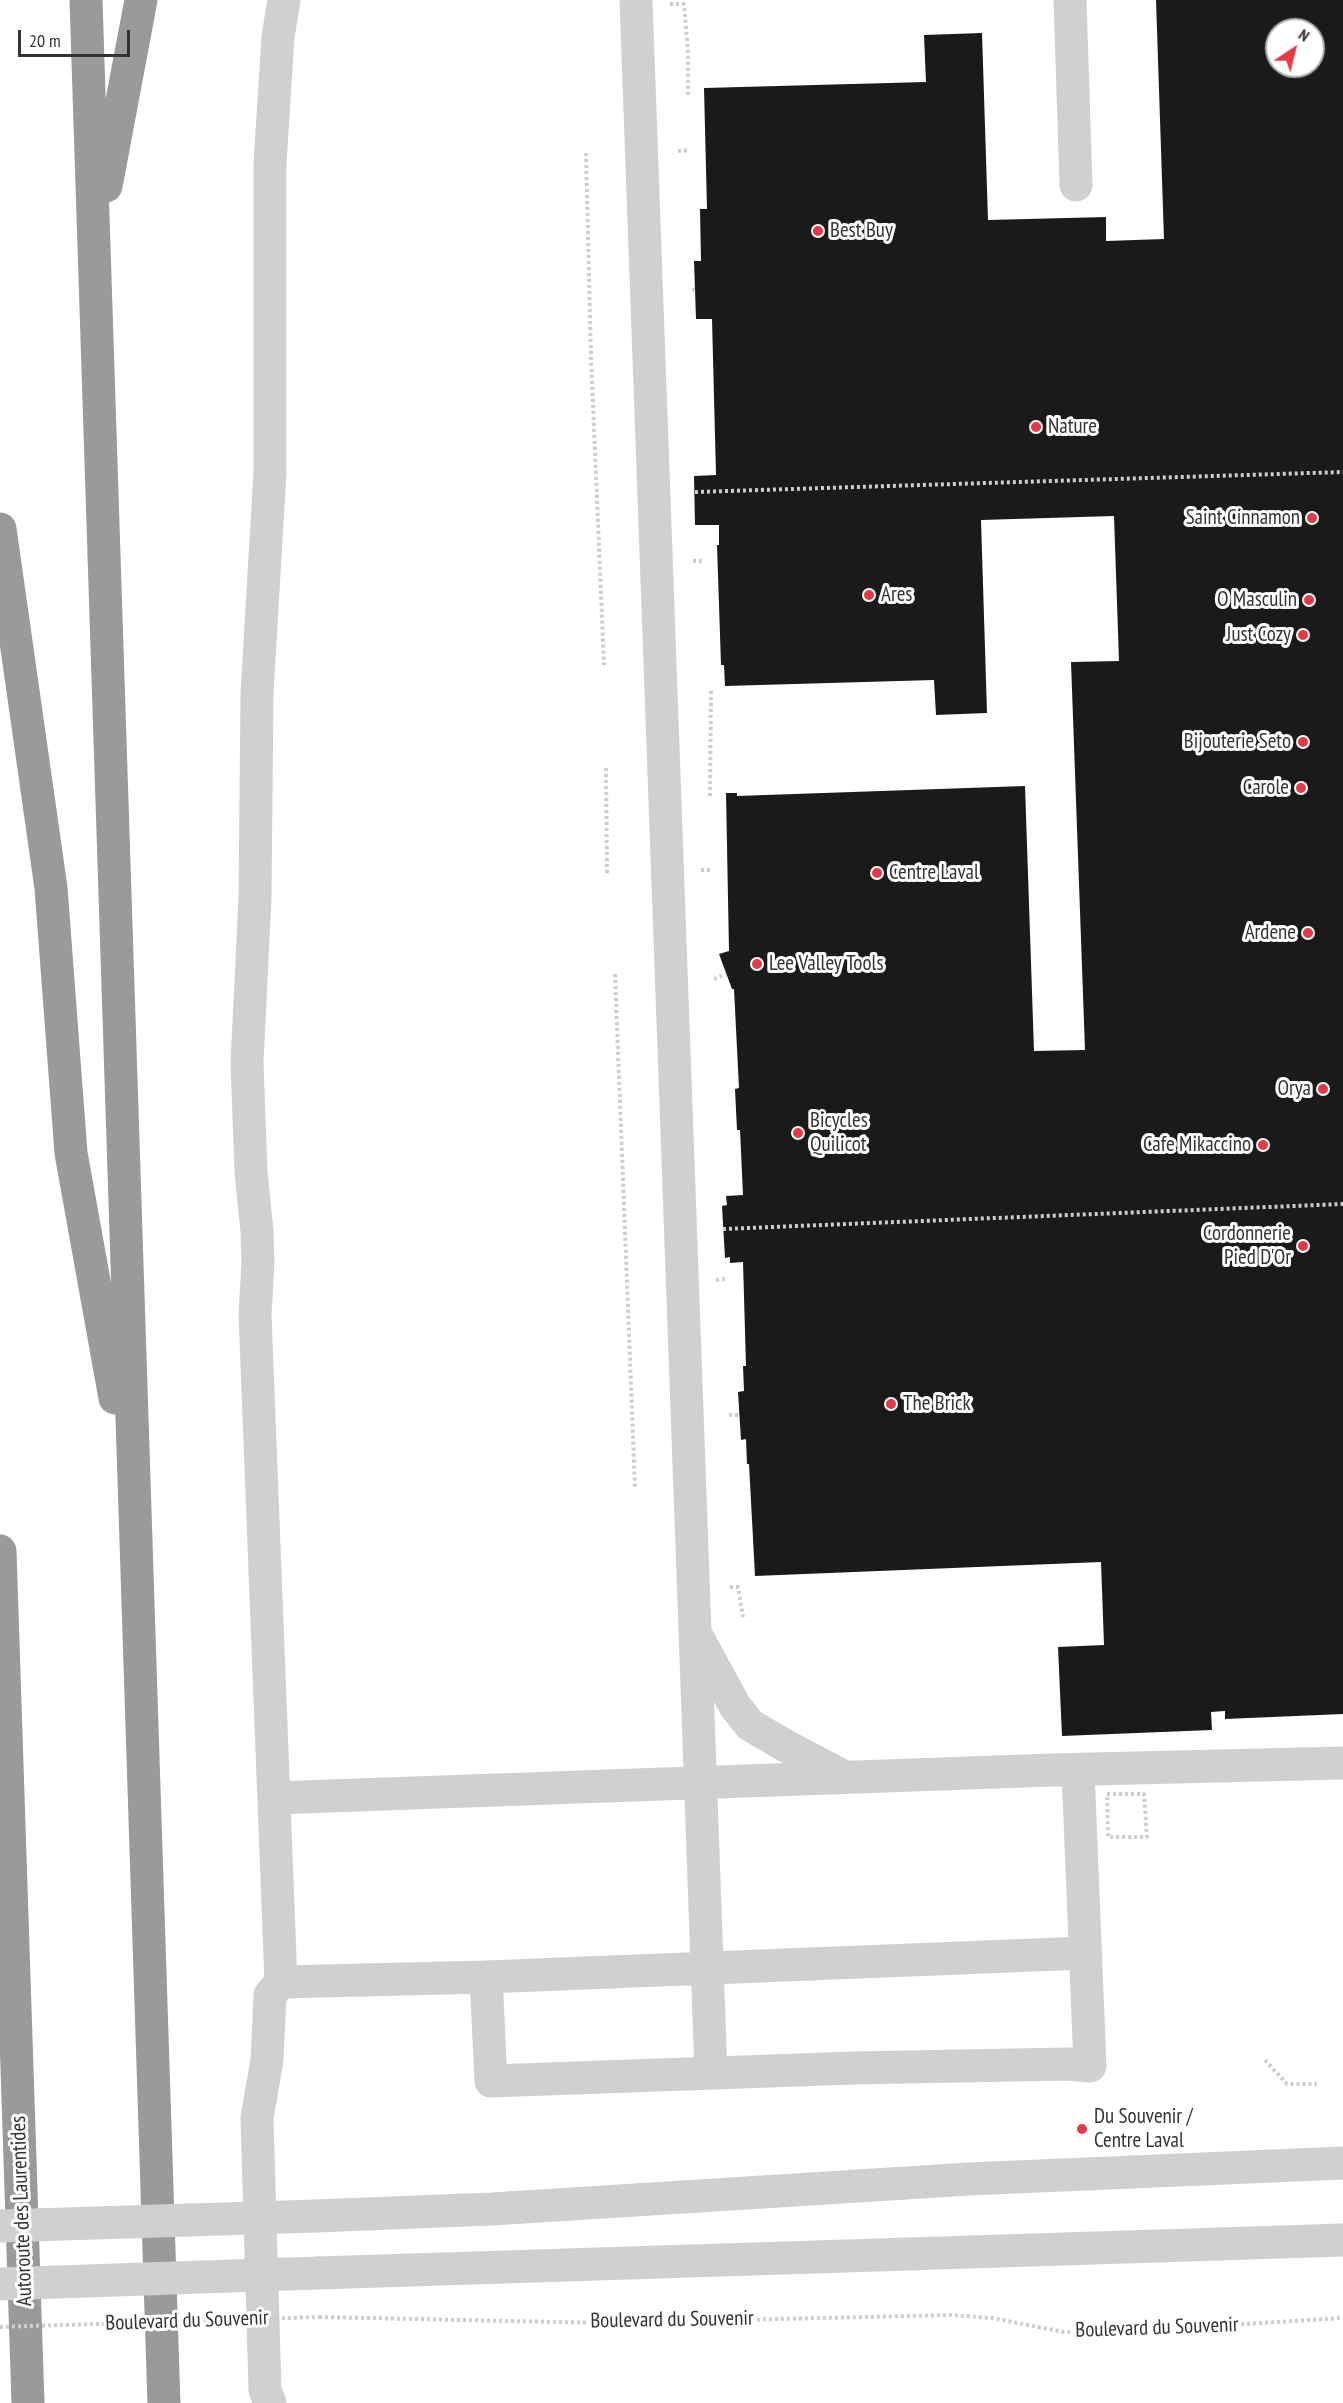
<!DOCTYPE html>
<style>
body{margin:0}
#map{position:relative;width:1343px;height:2403px;overflow:hidden;background:#fff;font-family:"PT Sans Narrow",sans-serif}
canvas{display:block}
.north{position:absolute;left:1265px;top:18px;width:60px;height:60px;box-sizing:border-box;background:#fff;border:2px solid #adadad;border-radius:50%;rotate:35deg;font-size:16px;font-weight:700;line-height:24px;text-align:center;color:#333}
.north::after{content:'';display:block;margin:auto;width:21px;height:27px;background:#e63946;clip-path:polygon(50% 0,100% 100%,50% 72%,0 100%)}
.scale{position:absolute;left:18px;top:30px;width:112px;height:27px;box-sizing:border-box;border:3px solid #333;border-top:0;padding-left:8px;font-size:18px;line-height:21px;white-space:nowrap;color:#333;-webkit-text-stroke:4px #fff;paint-order:stroke}
</style>
<div id="map">
<canvas width="1343" height="2403"></canvas>
<div class="north">N</div>
<div class="scale">20 m</div>
</div>
<script>
const g = document.querySelector('canvas').getContext('2d');
g.lineJoin = 'round';
function fillPath(path, color) {
  g.fillStyle = color;
  g.fill(path, 'evenodd');
}
function toPath(rows) {
  const path = new Path2D();
  for (const r of rows) {
    path.moveTo(r[0], r[1]);
    for (let i = 2; i < r.length; i += 2) path.lineTo(r[i], r[i + 1]);
  }
  return path;
}
function trace(path, color, width, dash) {
  g.strokeStyle = color;
  g.lineWidth = width;
  g.lineCap = dash ? 'butt' : 'round';
  g.setLineDash(dash || []);
  g.stroke(path);
}
function label(font, color, halo, rows, align = 'center') {
  g.font = font + ' "PT Sans Narrow",sans-serif';
  g.lineWidth = 6;
  g.setLineDash([]);
  g.textBaseline = 'middle';
  g.strokeStyle = halo;
  g.fillStyle = color;
  for (const [text, x, y, turn = 0] of rows) {
    g.save();
    g.translate(x, y);
    g.rotate((+turn || 0) * Math.PI / 180);
    g.textAlign = isNaN(turn) ? turn : align;
    if (halo) g.strokeText(text, 0, 0);
    g.fillText(text, 0, 0);
    g.restore();
  }
}
fillPath(toPath([
 [1156,0,1343,0,1343,1714,1225,1719,1225,1711,1211,1712,1212,1730,1062,1736,1058,1647,1104,1645,1101,1562,755,1576,749,1464,747,1464,746,1439,741,1440,738,1392,744,1391,743,1366,746,1366,743,1262,730,1263,730,1257,725,1258,722,1206,727,1205,726,1196,743,1195,740,1130,737,1130,735,1089,739,1088,734,989,732,989,719,954,729,951,726,793,737,793,737,796,1025,786,1034,1051,1085,1050,1071,662,1119,661,1114,516,981,520,987,713,936,715,934,680,725,686,724,665,721,665,717,545,719,545,719,525,695,525,694,476,716,475,712,319,696,319,694,261,701,261,700,209,707,209,704,88,926,82,924,35,982,33,988,220,1106,217,1106,241,1164,239],
 [1277,30,1313,30,1313,66,1277,66]
]), '#1a1a1a');
trace(toPath([
 [670,4,684,4,688,52,688,97],
 [678,151,689,150],
 [586,153,591,357,604,665],
 [692,290,695,289],
 [695,492,1343,472],
 [693,561,702,561],
 [606,768,607,873],
 [710,796,711,688],
 [701,870,711,870],
 [615,974,635,1488],
 [714,979,726,974],
 [723,1229,1343,1204],
 [716,1280,725,1279],
 [729,1415,739,1415],
 [730,1587,738,1587,743,1617],
 [1107,1794,1144,1794,1147,1837,1108,1837,1107,1794],
 [1265,2060,1287,2084,1317,2084],
 [319,2317,606,2323,952,2315,992,2318,1064,2332,1097,2333,1343,2318]
]), '#cdcdcd', 4, [3, 3]);
trace(toPath([
 [636,0,711,2073],
 [1070,0,1076,185],
 [697,1636,735,1706,750,1725,786,1746,845,1777],
 [274,1798,1052,1770,1343,1763],
 [486,1977,491,2081,854,2068,1068,2064,1090,2066,1078,1770],
 [281,1982,486,1977,1085,1953],
 [316,2216,492,2209,969,2179,1343,2163],
 [318,2273,1343,2240],
 [270,2403,265,2390,257,2118,267,2060,270,1995,281,1982,255,1314,258,1263,257,1231,251,1172,247,1063,255,898,257,693,270,472,270,163,278,37,284,0]
]), '#d0d0d0', 33);
trace(toPath([
 [86,0,164,2403],
 [106,186,141,0],
 [0,529,51,888,71,1153,115,1398],
 [0,1551,28,2403]
]), '#9a9a9a', 33);
trace(toPath([
 [0,2327,319,2317]
]), '#cdcdcd', 4, [3, 3]);
trace(toPath([
 [0,2226,316,2216],
 [0,2284,318,2273]
]), '#d0d0d0', 33);
for (const [x, y, r, color] of [
 [818,231,6,"#e63946"],
 [1036,427,6,"#e63946"],
 [1312,518,6,"#e63946"],
 [869,595,6,"#e63946"],
 [1309,600,6,"#e63946"],
 [1303,635,6,"#e63946"],
 [1303,742,6,"#e63946"],
 [1301,788,6,"#e63946"],
 [877,873,6,"#e63946"],
 [1308,933,6,"#e63946"],
 [757,964,6,"#e63946"],
 [1323,1089,6,"#e63946"],
 [798,1133,6,"#e63946"],
 [1263,1145,6,"#e63946"],
 [1303,1246,6,"#e63946"],
 [891,1404,6,"#e63946"],
 [1082,2129,6,"#e63946"]
]) {
  const dot = new Path2D();
  dot.arc(x, y, r, 0, 2 * Math.PI);
  g.fillStyle = color;
  g.fill(dot);
  trace(dot, '#fff', 2);
}
label('21px', '#333', '#fff', [
 ["Best Buy",830,231,"left"],
 ["Nature",1048,427,"left"],
 ["Saint Cinnamon",1300,518],
 ["Ares",881,595,"left"],
 ["O Masculin",1297,600],
 ["Just Cozy",1291,635],
 ["Bijouterie Seto",1291,742],
 ["Carole",1289,788],
 ["Centre Laval",889,873,"left"],
 ["Ardene",1296,933],
 ["Lee Valley Tools",769,964,"left"],
 ["Orya",1311,1089],
 ["Bicycles",810,1121,"left"],
 ["Quilicot",810,1145,"left"],
 ["Cafe Mikaccino",1251,1145],
 ["Cordonnerie",1291,1234],
 ["Pied D'Or",1291,1258],
 ["The Brick",903,1404,"left"],
 ["Du Souvenir /",1094,2117,"left"],
 ["Centre Laval",1094,2141,"left"]
], 'right');
label('21px', '#333', '#fff', [
 ["Autoroute des Laurentides",22,2211,-92],
 ["Boulevard du Souvenir",672,2320,-1],
 ["Boulevard du Souvenir",187,2321,-2],
 ["Boulevard du Souvenir",1157,2328,-2]
]);
</script>
